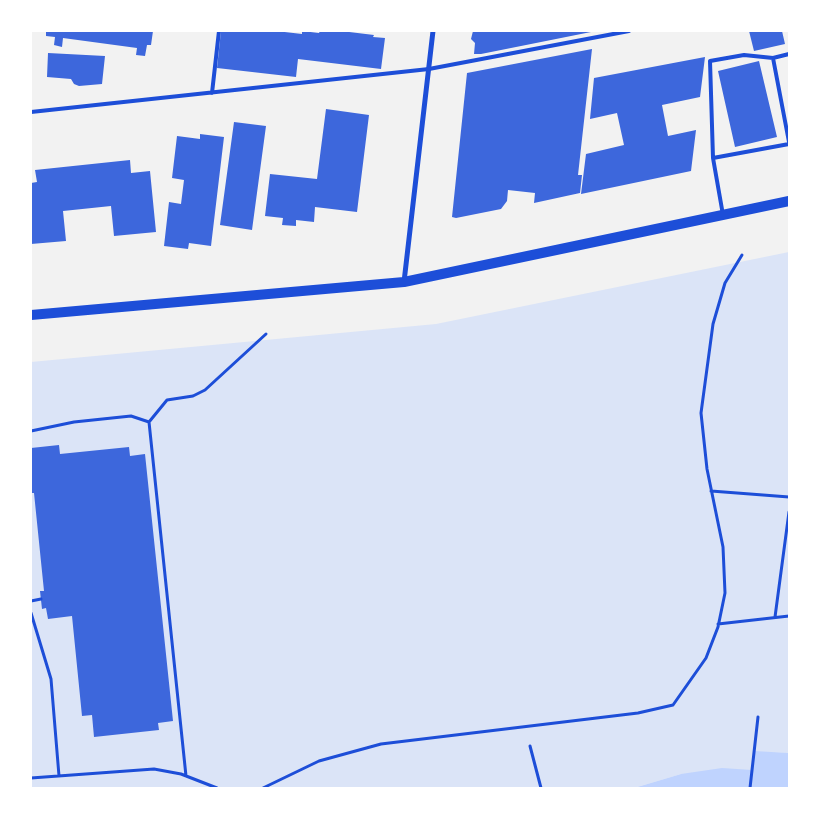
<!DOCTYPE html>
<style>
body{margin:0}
#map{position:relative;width:820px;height:819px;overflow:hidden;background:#f2f2f2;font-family:"Nunito Sans",sans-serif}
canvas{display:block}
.frame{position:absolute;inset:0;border:32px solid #fff;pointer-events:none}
</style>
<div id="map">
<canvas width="820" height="819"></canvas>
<div class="frame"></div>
</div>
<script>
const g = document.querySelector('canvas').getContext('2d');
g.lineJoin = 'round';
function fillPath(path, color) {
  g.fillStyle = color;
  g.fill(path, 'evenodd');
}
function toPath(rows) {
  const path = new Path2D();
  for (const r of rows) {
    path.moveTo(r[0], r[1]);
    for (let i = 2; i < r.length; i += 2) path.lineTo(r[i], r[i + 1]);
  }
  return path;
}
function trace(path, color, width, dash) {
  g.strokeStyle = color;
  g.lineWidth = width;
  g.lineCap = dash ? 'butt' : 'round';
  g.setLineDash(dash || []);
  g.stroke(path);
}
fillPath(toPath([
 [789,252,789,753,755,752,750,788,681,774,634,788,31,788,31,362,436,324]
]), '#dbe4f7');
fillPath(toPath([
 [754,751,789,753,789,788,634,788,681,774,722,768,752,770]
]), '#bfd3fe');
fillPath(toPath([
 [46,31,153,31,151,45,147,45,145,56,136,55,137,48,63,38,62,47,54,45,55,37,46,36],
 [221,31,276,31,302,34,302,31,319,33,320,31,341,31,374,35,373,37,385,38,381,69,298,59,296,77,217,68],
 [473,31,591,31,591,32,481,54,474,54,475,43,471,39],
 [749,31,782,31,785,44,754,51],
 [592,49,578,175,582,175,580,193,534,203,535,193,508,190,507,201,501,209,456,218,452,217,467,73],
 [48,53,105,56,102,84,79,86,74,84,71,79,47,77],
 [705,57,700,97,662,105,668,136,696,130,691,171,581,194,586,154,624,145,617,113,590,119,594,78],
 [759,61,777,137,735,147,718,71],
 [326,109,369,115,357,212,315,207,314,222,296,220,296,226,282,225,283,218,265,216,270,174,317,179],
 [234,122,266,126,252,230,220,225],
 [200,134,224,137,211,246,189,243,188,249,164,246,169,202,181,204,184,180,172,178,177,136,200,139],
 [130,160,131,173,150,171,156,232,114,236,111,206,63,211,66,241,31,244,31,183,37,182,35,170],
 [59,445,60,454,129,447,130,456,145,454,173,721,158,723,159,730,94,737,92,715,82,716,72,616,48,619,46,608,42,609,40,591,44,591,34,493,31,493,31,448]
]), '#3d67dc');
trace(toPath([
 [31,431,74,422,131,416,149,422],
 [711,491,789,497],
 [31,601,41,599],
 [31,613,51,679,59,776],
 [775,617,789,512],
 [718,624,789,616],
 [530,746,541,788],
 [186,776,149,422,167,400,193,396,205,390,266,334],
 [31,778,154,769,181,774,217,788],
 [263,788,319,761,381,744,638,713,673,705,706,658,718,627,725,593,723,547,707,469,701,413,713,324,725,283,742,255],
 [750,788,758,717]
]), '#1d4ed8', 3);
trace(toPath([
 [773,58,789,142],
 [212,93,219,31],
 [31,112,429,69,629,31],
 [713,158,710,61,744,55,773,58,789,54],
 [723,215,713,158,789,144]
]), '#1d4ed8', 4);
trace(toPath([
 [404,282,433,31]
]), '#1d4ed8', 5);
trace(toPath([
 [31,315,404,282,789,201]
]), '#1d4ed8', 10);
</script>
